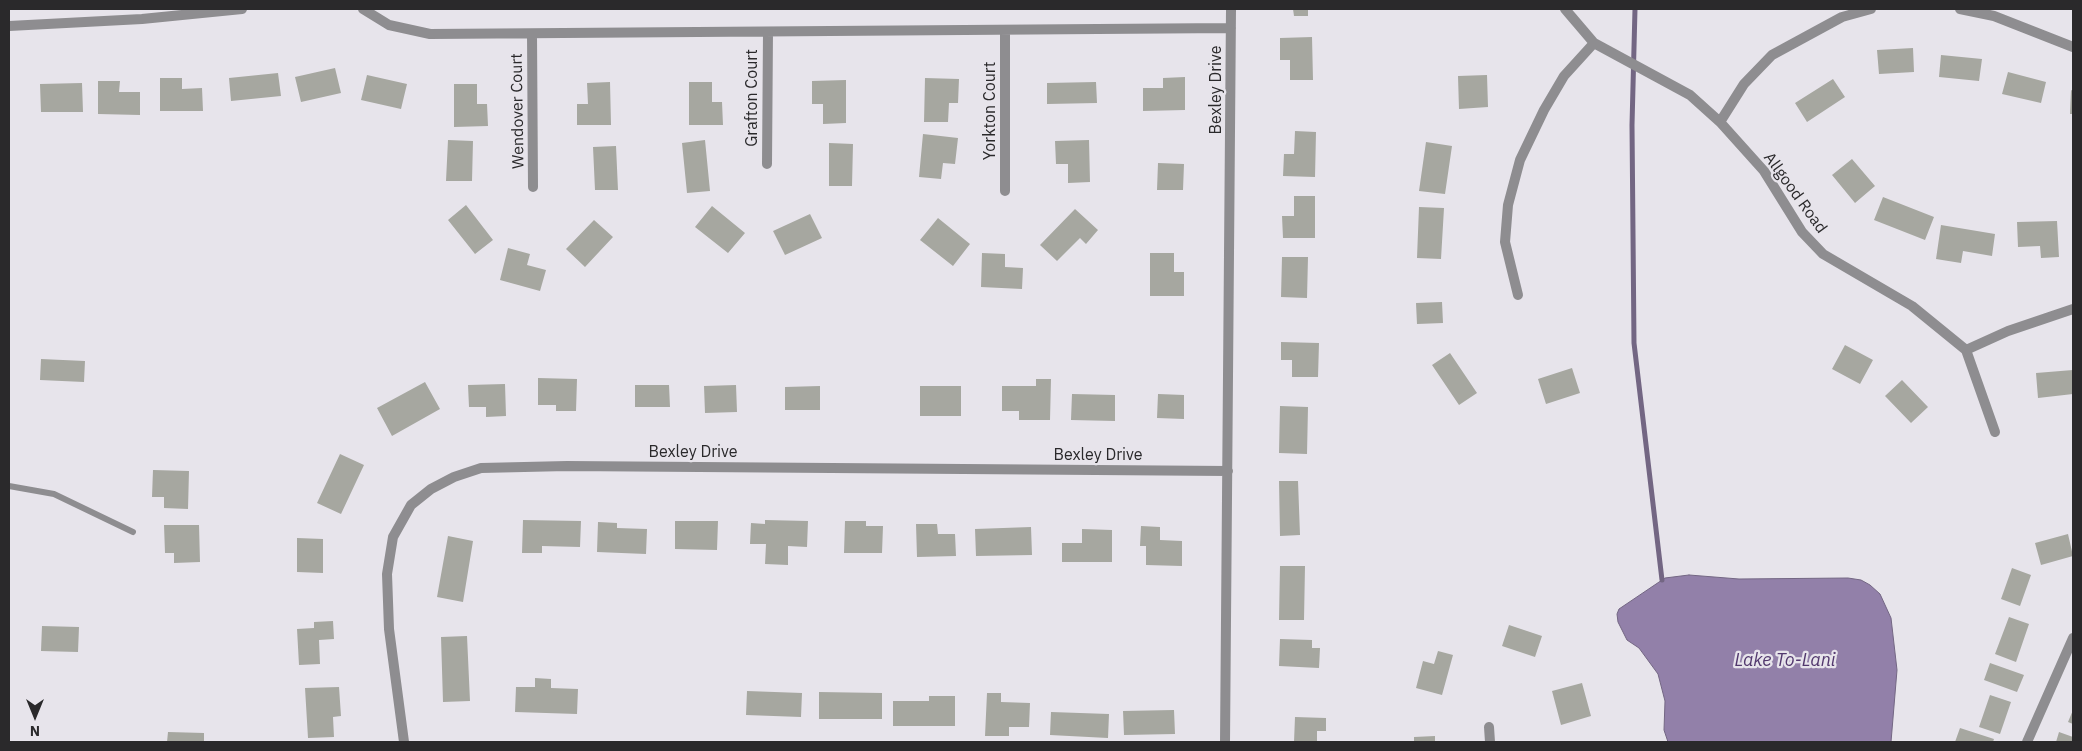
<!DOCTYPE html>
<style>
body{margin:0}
#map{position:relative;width:2082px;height:751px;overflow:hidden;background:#e7e4eb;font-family:"IBM Plex Sans",sans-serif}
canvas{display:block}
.frame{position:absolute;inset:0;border:10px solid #2a292b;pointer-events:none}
.north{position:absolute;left:10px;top:691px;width:50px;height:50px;-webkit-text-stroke:4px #e7e4eb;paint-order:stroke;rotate:180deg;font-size:14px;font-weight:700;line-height:20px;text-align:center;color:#2a292b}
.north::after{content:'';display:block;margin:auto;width:18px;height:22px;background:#2a292b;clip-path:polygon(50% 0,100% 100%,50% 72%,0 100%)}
</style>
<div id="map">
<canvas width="2082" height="751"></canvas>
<div class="frame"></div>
<div class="north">N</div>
</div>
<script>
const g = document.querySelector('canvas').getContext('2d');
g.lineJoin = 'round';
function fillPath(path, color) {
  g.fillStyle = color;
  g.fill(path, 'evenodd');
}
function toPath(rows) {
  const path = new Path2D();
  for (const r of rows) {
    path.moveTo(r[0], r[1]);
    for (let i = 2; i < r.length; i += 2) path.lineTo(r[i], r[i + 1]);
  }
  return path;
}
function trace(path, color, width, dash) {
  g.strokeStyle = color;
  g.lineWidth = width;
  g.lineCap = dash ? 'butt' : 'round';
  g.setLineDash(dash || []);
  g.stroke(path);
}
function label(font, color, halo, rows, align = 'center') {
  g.font = font + ' "IBM Plex Sans",sans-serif';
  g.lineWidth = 4.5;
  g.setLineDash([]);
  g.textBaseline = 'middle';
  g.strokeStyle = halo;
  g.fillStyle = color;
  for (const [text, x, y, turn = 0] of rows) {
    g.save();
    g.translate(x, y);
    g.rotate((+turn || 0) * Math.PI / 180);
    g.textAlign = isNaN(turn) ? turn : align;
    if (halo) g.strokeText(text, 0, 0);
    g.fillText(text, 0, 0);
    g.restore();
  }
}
const water = toPath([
 [1689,575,1739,579,1848,578,1861,580,1870,585,1880,594,1891,618,1897,670,1891,742,1668,742,1664,730,1665,701,1658,674,1639,648,1627,640,1618,622,1617,614,1619,609,1665,578,1689,575]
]);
fillPath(water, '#9280a9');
trace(water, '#736683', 1);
trace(toPath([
 [1635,9,1632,125,1634,343,1662,580]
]), '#736683', 5);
fillPath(toPath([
 [1293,9,1308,9,1308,16,1294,16],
 [1312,37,1313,80,1290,80,1290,60,1280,60,1280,38],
 [1913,48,1914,72,1879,74,1877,50],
 [1941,55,1982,59,1979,81,1939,77],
 [335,68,341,93,301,102,295,77],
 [2008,72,2046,82,2041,103,2002,94],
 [278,73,281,96,231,101,229,78],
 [367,75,407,84,401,109,361,100],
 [1487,75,1488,107,1459,109,1458,76],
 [1185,77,1185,110,1143,111,1143,88,1163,88,1163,78],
 [160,78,182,78,182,89,202,88,203,111,160,111],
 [925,78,959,79,958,103,949,103,948,122,924,122],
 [1833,79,1845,97,1807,122,1795,103],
 [846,80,846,123,823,124,823,104,812,104,812,81],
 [98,81,120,81,119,92,140,92,140,115,98,114],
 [610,82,611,125,577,125,577,104,588,104,587,83],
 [689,82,712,82,712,102,722,102,723,125,689,125],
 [1096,82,1097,103,1047,104,1047,83],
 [82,83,83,112,41,112,40,84],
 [454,84,477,84,477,104,487,104,488,126,454,127],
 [2071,90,2073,91,2073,114,2070,114],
 [1295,131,1316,132,1315,177,1283,176,1284,154,1294,154],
 [923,134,958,138,955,164,943,163,941,179,919,177],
 [448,140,473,141,472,181,446,181],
 [705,140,710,191,687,193,682,143],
 [1089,140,1090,182,1068,183,1068,164,1056,164,1055,141],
 [1426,142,1452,146,1445,194,1419,191],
 [829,143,853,144,852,186,829,186],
 [616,146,618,190,595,190,593,147],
 [1852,159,1875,186,1855,203,1832,175],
 [1158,163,1184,164,1183,190,1157,190],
 [1294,196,1315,196,1315,238,1283,238,1282,216,1294,216],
 [1883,197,1934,217,1925,240,1874,220],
 [466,205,493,240,475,254,448,220],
 [712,206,745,233,728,253,695,227],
 [1419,207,1444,208,1441,259,1417,258],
 [1075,209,1098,230,1086,244,1080,238,1057,261,1040,245],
 [810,214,822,238,785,255,773,231],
 [938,218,970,244,953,266,920,240],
 [594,220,613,237,585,267,566,249],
 [2057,221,2059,257,2041,258,2040,246,2018,247,2017,222],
 [1941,225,1995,234,1992,256,1963,251,1961,263,1936,259],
 [508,248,530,254,527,265,546,270,540,291,500,280],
 [982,253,1005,254,1005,267,1023,268,1022,289,981,287],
 [1150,253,1174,253,1174,272,1184,272,1184,296,1150,296],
 [1282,257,1308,257,1307,298,1281,297],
 [1442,302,1443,323,1417,324,1416,303],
 [1281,342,1319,343,1318,377,1292,377,1292,360,1281,360],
 [1845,345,1873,360,1860,384,1832,369],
 [1450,353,1477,393,1459,405,1432,365],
 [41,359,85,361,84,382,40,380],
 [1572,368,1580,393,1546,404,1538,379],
 [2073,370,2073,394,2038,398,2036,373],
 [538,378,577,379,576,411,556,411,556,405,538,405],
 [1036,379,1051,379,1050,420,1019,420,1019,411,1002,411,1002,386,1036,386],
 [1902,380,1928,407,1911,423,1885,396],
 [425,382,440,409,392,436,377,408],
 [505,384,506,416,486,417,486,407,469,407,468,385],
 [635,385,669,385,670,407,635,407],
 [736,385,737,412,705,413,704,386],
 [820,386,820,410,785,410,785,387],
 [920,386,961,386,961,416,920,416],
 [1072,394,1115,395,1115,421,1071,420],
 [1158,394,1184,395,1184,419,1157,418],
 [1280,406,1308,407,1307,454,1279,453],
 [340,454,364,465,341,514,317,503],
 [153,470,189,471,188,509,164,508,164,497,152,497],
 [1279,481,1298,481,1300,535,1280,536],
 [523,520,581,521,580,547,542,546,542,553,522,553],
 [765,520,808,521,807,547,788,546,788,565,765,564,766,544,750,544,751,523,765,524],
 [675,521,718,521,717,550,675,549],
 [845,521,866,521,866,526,883,526,882,553,844,553],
 [598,522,617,523,617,528,647,529,646,554,597,552],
 [916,524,937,524,938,534,955,534,956,556,917,557],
 [164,525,199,525,200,562,174,563,174,553,165,553],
 [1141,526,1160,527,1160,540,1182,541,1182,566,1146,565,1146,546,1140,546],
 [1031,527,1032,555,976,556,975,529],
 [1082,529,1112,530,1112,562,1062,562,1062,543,1082,543],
 [2068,534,2073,556,2041,565,2035,543],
 [448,536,473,541,463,602,437,597],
 [297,538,323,539,323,573,297,572],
 [1280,566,1305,566,1304,620,1279,620],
 [2012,568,2031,575,2020,606,2001,599],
 [2009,617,2029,624,2016,662,1995,654],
 [333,621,334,639,319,640,320,664,299,665,297,629,314,628,314,622],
 [1509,625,1542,636,1535,657,1502,646],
 [42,626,79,627,78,652,41,651],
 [467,636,470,701,443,702,441,637],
 [1280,639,1312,640,1312,648,1320,648,1319,668,1279,666],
 [1438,651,1453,655,1442,695,1416,688,1423,661,1434,664],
 [1990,663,2024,675,2017,692,1984,680],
 [535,678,551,679,551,688,578,689,577,714,515,712,516,687,535,687],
 [1582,683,1591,716,1561,725,1552,691],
 [339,687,341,716,333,717,334,737,308,738,305,688],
 [747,691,802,693,801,717,746,715],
 [819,692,882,693,882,719,819,719],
 [987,693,1001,693,1001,702,1030,703,1029,727,1009,727,1009,736,985,736],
 [1990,695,2011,702,2000,734,1979,727],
 [929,696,955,696,955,726,893,726,893,701,929,701],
 [1174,710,1175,734,1124,735,1123,711],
 [2073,710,2073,724,2068,722],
 [1051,712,1109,714,1108,738,1050,735],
 [1295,717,1326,718,1326,731,1317,731,1317,742,1294,742],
 [1960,728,1994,739,1993,742,1955,742],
 [168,732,204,733,204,742,167,742],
 [2059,732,2073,737,2073,742,2056,742],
 [1435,736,1435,742,1414,742,1414,737]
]), '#a6a7a0');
trace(toPath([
 [9,486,54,494,133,532]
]), '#8e8d90', 6);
trace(toPath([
 [363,9,389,25,430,34,1231,28],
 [1565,9,1594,43,1690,95,1720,122,1764,171,1802,232,1823,254,1912,306,1966,350,1995,432],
 [1960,9,1994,16,2073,47],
 [9,26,142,19,242,9],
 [532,34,533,187],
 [1720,122,1744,84,1772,55,1842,17,1871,9],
 [767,164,768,32],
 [1005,191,1005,31],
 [1518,295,1505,242,1508,205,1520,160,1544,110,1564,76,1594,43],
 [1966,350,2008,331,2073,309],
 [1489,727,1490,742],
 [404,742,389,629,387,574,393,537,411,505,431,489,454,477,481,468,567,466,1228,471],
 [1225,742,1231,9],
 [2027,742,2073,638]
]), '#8e8d90', 10);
label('16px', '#2a292b', '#e7e4eb', [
 ["Bexley Drive",1216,90,-90],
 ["Grafton Court",752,98,-90],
 ["Wendover Court",518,111,-91],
 ["Yorkton Court",990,111,-90],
 ["Allgood Road",1795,193,54],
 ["Bexley Drive",693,452],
 ["Bexley Drive",1098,455]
]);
label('italic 18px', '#52386e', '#e7e4eb', [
 ["Lake To-Lani",1785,661]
]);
</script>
